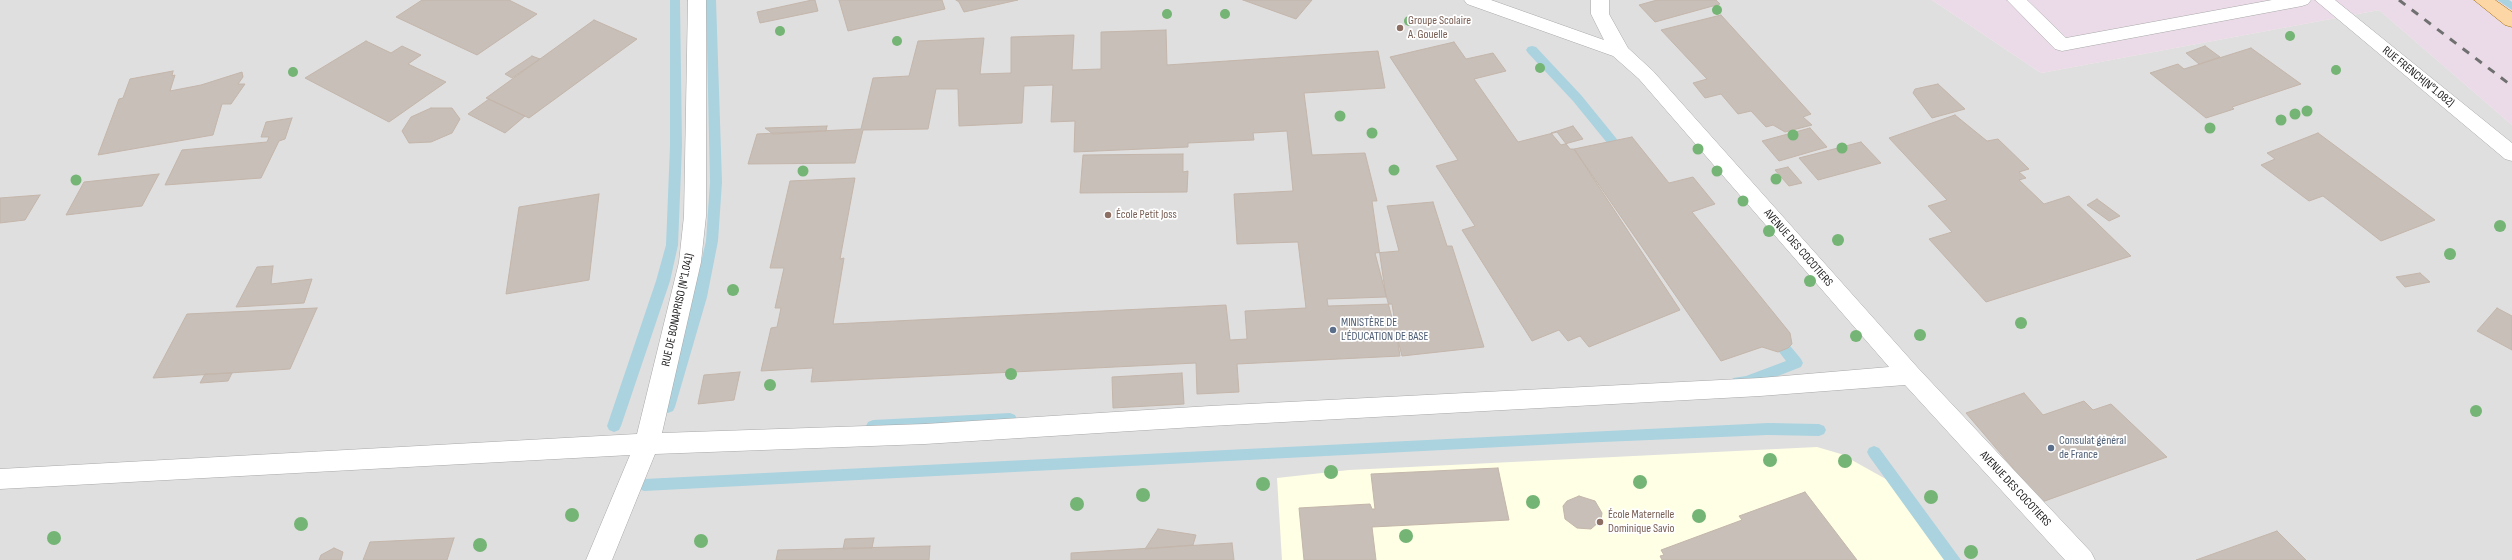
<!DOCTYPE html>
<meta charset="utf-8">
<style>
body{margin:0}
canvas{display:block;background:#f2efe9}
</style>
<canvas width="2512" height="560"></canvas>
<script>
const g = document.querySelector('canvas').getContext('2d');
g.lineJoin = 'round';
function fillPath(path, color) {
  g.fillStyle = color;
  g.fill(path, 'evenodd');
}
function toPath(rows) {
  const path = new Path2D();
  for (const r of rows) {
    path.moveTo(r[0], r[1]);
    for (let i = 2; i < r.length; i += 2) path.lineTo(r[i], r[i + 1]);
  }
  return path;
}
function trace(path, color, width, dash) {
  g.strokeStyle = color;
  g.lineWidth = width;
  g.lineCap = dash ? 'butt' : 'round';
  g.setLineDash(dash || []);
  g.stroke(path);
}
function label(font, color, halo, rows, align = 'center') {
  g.font = font + ' "Sofia Sans Condensed",sans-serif';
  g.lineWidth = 3.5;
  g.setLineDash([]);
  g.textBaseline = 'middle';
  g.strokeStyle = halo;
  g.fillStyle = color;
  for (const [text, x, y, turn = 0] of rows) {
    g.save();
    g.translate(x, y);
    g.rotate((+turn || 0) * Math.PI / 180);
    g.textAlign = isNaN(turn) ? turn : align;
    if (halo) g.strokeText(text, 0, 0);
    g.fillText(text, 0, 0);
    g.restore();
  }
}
fillPath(toPath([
 [0,0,1932,0,2041,73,2379,10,2512,125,2512,560,0,560]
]), '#e0dfdf');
fillPath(toPath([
 [1932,0,2512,0,2512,125,2379,10,2041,73]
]), '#ebdbe8');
fillPath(toPath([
 [1817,447,1841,454,1893,483,1947,560,1282,560,1277,478,1349,470]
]), '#ffffe5');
fillPath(toPath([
 [670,0,680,0,682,146,678,245,670,281,621,426,619,430,614,432,609,430,607,426,656,281,666,245,670,146,670,0],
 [706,0,716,0,722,182,718,241,707,297,675,407,673,411,668,413,663,411,661,407,693,297,706,241,710,182,706,0],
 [2497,0,2509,0,2512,2,2512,10,2497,0],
 [1532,46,1536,47,1581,95,1616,138,1618,141,1616,144,1608,144,1573,101,1528,53,1526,50,1528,47,1532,46],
 [1777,335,1782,336,1801,359,1803,363,1801,367,1747,388,1733,386,1731,382,1733,378,1746,376,1786,361,1770,340,1772,336,1777,335],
 [1010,413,1015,415,1017,419,1015,423,1010,425,873,432,868,430,866,426,868,422,873,420,1010,413],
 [1768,423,1819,424,1824,426,1826,430,1824,434,1819,436,1768,435,1579,443,644,491,639,489,637,485,639,481,644,479,1768,423],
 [1874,446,1879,448,1961,560,1944,560,1869,456,1867,452,1869,448,1874,446]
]), '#aad3df');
const building = toPath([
 [422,0,509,0,537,14,477,55,396,17,422,0],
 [812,0,815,0,818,11,760,23,757,12,812,0],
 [839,0,942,0,945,9,848,31,839,0],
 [956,0,1018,0,964,12,959,2,956,0],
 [1243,0,1312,0,1296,19,1243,0],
 [1657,0,1716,0,1720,4,1655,22,1639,5,1657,0],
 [1721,15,1811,114,1803,117,1812,125,1785,132,1773,125,1766,127,1751,111,1738,114,1721,94,1705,98,1693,83,1707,79,1661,30,1721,15],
 [594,20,637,39,529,118,486,98,594,20],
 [1166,30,1167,65,1378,51,1385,88,1304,93,1312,155,1365,153,1377,201,1372,201,1386,297,1327,299,1328,306,1392,304,1400,356,1237,364,1239,392,1197,394,1196,363,811,382,813,368,761,371,771,328,777,327,781,308,775,308,784,268,770,268,790,181,855,178,840,259,844,258,833,324,1226,305,1230,340,1247,339,1245,311,1306,308,1298,242,1237,244,1234,194,1293,191,1287,131,1253,133,1254,140,1188,143,1188,147,1074,152,1075,121,1051,122,1053,85,1024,86,1022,123,959,126,958,89,936,89,928,129,863,130,855,163,748,164,757,134,861,129,873,78,909,76,918,41,984,38,980,74,1011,73,1011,37,1074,35,1072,70,1101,69,1101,32,1166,30],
 [366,41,391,53,402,46,421,55,408,64,446,82,389,122,305,78,366,41],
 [1454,42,1466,59,1493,53,1506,71,1474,79,1518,142,1557,132,1570,149,1574,149,1680,310,1589,347,1580,336,1568,341,1559,330,1532,341,1462,230,1475,226,1436,166,1458,160,1390,57,1454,42],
 [2205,46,2220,57,2199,64,2186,53,2205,46],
 [2251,48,2301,84,2232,107,2234,109,2206,118,2150,73,2178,64,2184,69,2251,48],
 [532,56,540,59,512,78,505,74,532,56],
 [173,71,172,76,175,75,170,91,201,85,242,72,243,77,238,84,245,84,231,104,222,104,213,135,98,155,119,99,123,98,130,79,173,71],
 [1938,84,1965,109,1932,118,1913,93,1915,89,1938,84],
 [489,99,525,116,505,133,468,114,489,99],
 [431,108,452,108,460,119,452,133,431,142,409,143,402,131,411,117,431,108],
 [1955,115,1987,141,1998,139,2029,169,2019,172,2026,178,2019,180,2044,204,2069,196,2131,256,1986,302,1929,239,1952,232,1928,206,1947,200,1889,138,1955,115],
 [292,118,285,139,279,141,261,178,165,185,182,150,267,142,269,137,261,137,266,122,292,118],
 [827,126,826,131,773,134,765,128,827,126],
 [1573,126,1583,139,1561,145,1551,133,1573,126],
 [1810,128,1827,147,1779,161,1762,141,1810,128],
 [2318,133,2435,220,2381,241,2323,196,2309,201,2261,165,2275,159,2267,153,2318,133],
 [1632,137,1669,183,1693,177,1715,204,1692,212,1790,333,1792,344,1788,348,1778,352,1762,347,1721,361,1574,149,1632,137],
 [1861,142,1881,163,1818,180,1799,158,1861,142],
 [1183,154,1183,172,1188,171,1187,192,1080,193,1083,155,1183,154],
 [1788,167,1802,183,1789,186,1775,170,1788,167],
 [159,174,142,206,66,215,84,182,159,174],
 [599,194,589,280,506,294,519,207,599,194],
 [40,195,25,220,0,223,0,198,40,195],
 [2097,199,2120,216,2109,221,2087,205,2097,199],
 [1433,202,1447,246,1452,246,1484,347,1402,356,1375,253,1399,251,1387,206,1433,202],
 [273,266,271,284,312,279,304,303,236,307,257,267,273,266],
 [2420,273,2430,282,2405,287,2396,277,2420,273],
 [317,308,290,369,153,378,187,314,317,308],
 [2497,308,2512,316,2512,350,2477,331,2497,308],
 [740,372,734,400,698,404,704,375,740,372],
 [232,373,228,381,200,383,205,374,232,373],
 [1182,373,1184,404,1113,408,1112,377,1182,373],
 [2024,393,2043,415,2084,401,2093,410,2111,404,2167,457,2042,502,1966,413,2024,393],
 [1498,468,1509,520,1372,527,1376,560,1304,560,1299,508,1370,504,1372,509,1375,509,1371,474,1498,468],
 [1805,492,1857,560,1662,560,1660,556,1664,555,1661,550,1742,520,1739,516,1805,492],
 [1579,496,1595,501,1602,513,1601,520,1591,529,1577,528,1565,519,1563,506,1567,501,1579,496],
 [1158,529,1196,535,1193,545,1145,549,1158,529],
 [2277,531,2306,560,2196,560,2277,531],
 [454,538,447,560,363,560,370,542,454,538],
 [874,538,872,548,843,549,845,539,874,538],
 [1232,543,1234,560,1071,560,1071,553,1232,543],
 [930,546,929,560,776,560,778,550,930,546],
 [334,548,343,552,341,560,319,560,321,555,334,548]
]);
fillPath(building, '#c7bfb8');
trace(building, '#c4b6ab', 1);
const minor = toPath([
 [688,0,706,0,706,216,701,262,662,433,925,424,1210,406,1760,378,1889,367,1639,79,1613,56,1467,4,1464,0,1491,0,1604,40,1591,14,1591,0,1609,0,1609,14,1628,48,1653,71,1918,368,2091,552,2095,560,2065,560,1905,385,1760,396,1210,426,925,444,655,454,612,560,586,560,630,455,0,489,0,469,637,434,679,262,684,216,688,0],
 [2007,0,2027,0,2066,38,2272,0,2311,0,2308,4,2302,6,2062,51,2055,49,2007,0],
 [2315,0,2335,0,2512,143,2512,161,2505,159,2315,0]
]);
const major = toPath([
 [2474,0,2495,0,2512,12,2512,27,2505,25,2474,0]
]);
trace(minor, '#a9a9a9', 1);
trace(major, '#a06b00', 1);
fillPath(minor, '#fff');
fillPath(major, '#fcd6a4');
trace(toPath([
 [2399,0,2512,86]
]), '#707070', 3, [8, 8]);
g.fillStyle = '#74b475';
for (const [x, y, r] of [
 [1717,10,5],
 [1167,14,5],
 [1225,14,5],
 [1409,21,5],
 [780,31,5],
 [2290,36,5],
 [897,41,5],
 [1540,68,5],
 [2336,70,5],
 [293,72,5],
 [2307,111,5.5],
 [2295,114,5.5],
 [1340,116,5.5],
 [2281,120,5.5],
 [2210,128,5.5],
 [1372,133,5.5],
 [1793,135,5.5],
 [1842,148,5.5],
 [1698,149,5.5],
 [1394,170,5.5],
 [803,171,5.5],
 [1717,171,5.5],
 [1776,179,5.5],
 [76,180,5.5],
 [1743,201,5.5],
 [2500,226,6],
 [1769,231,6],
 [1838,240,6],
 [2450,254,6],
 [1810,281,6],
 [733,290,6],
 [2021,323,6],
 [1920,335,6],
 [1856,336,6],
 [1011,374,6],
 [770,385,6],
 [2476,411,6],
 [1770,460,7],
 [1845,461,7],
 [1331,472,7],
 [1640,482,7],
 [1263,484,7],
 [1143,495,7],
 [1931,497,7],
 [1533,502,7],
 [1077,504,7],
 [572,515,7],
 [1699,516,7],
 [301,524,7],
 [1406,536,7],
 [54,538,7],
 [701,541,7],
 [480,545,7],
 [1971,552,7]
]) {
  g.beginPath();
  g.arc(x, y, r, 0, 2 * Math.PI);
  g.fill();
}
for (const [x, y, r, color] of [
 [1400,28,4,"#8d6e63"],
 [1108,215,4,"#8d6e63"],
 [1333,330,4,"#5c6f8a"],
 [2051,448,4,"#5c6f8a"],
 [1600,522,4,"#8d6e63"]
]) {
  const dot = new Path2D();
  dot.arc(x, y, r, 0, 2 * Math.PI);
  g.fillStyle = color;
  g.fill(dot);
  trace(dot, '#fff', 1.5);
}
label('12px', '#785e54', '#fff', [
 ["Groupe Scolaire",1408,21],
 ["A. Gouelle",1408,35],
 ["École Petit Joss",1116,215],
 ["École Maternelle",1608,515],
 ["Dominique Savio",1608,529]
], 'left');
label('12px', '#222', '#fff', [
 ["RUE FRENCH(N°1.082)",2418,77,39],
 ["AVENUE DES COCOTIERS",1798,248,49],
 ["RUE DE BONAPRISO (N°1.041)",678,310,-78],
 ["AVENUE DES COCOTIERS",2015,489,47]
]);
label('12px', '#4e5e75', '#fff', [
 ["MINISTÈRE DE",1341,323],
 ["L'ÉDUCATION DE BASE",1341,337],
 ["Consulat général",2059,441],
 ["de France",2059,455]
], 'left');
</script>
